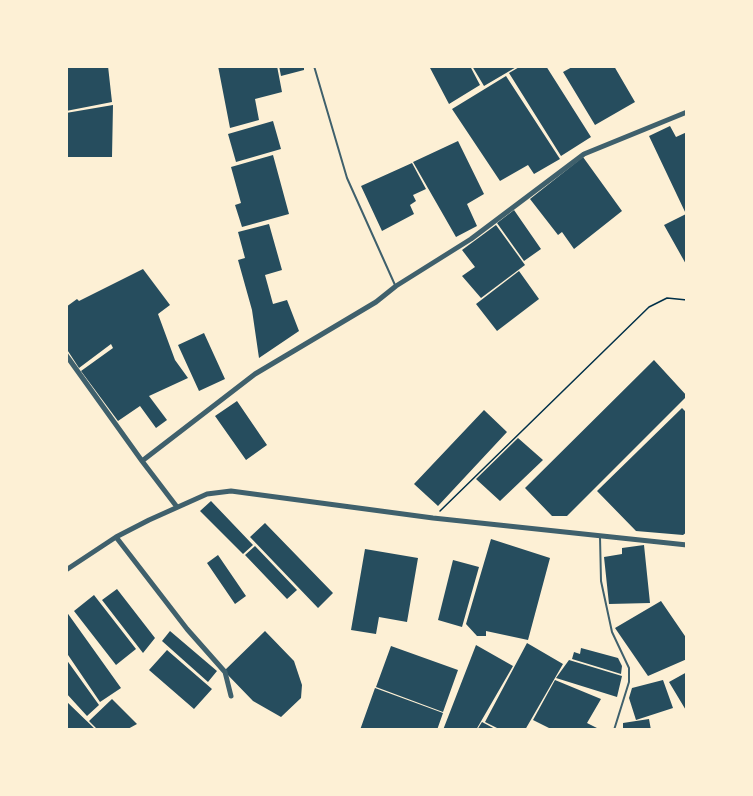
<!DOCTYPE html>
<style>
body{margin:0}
#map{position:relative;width:753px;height:796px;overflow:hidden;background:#fdf0d5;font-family:Karla,sans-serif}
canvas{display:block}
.frame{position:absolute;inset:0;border:68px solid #fdf0d5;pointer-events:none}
</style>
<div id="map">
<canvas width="753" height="796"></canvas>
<div class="frame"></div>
</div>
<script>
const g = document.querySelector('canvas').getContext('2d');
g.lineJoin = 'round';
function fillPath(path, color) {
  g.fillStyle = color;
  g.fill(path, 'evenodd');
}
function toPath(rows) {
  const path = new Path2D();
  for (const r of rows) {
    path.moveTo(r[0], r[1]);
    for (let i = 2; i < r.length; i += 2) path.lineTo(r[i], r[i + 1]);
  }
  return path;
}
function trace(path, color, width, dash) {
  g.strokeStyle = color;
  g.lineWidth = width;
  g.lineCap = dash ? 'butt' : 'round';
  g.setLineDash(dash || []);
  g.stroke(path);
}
fillPath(toPath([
 [66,66,108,66,112,102,66,111],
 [218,66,277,66,282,92,255,99,259,120,230,128],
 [279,66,304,66,304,70,281,76],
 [429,66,470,66,480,85,449,104],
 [472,66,518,66,484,86],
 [521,66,546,66,591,137,561,156,509,73],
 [574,66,614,66,635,102,595,125,563,72],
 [506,76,560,159,534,174,528,165,500,181,452,109],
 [113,105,112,157,66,157,66,113],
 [273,121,281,149,236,162,228,134],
 [670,126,676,137,687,132,687,266,664,225,686,214,649,136],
 [458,141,484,194,467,204,477,226,456,237,413,162],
 [273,155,289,214,242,227,235,205,241,203,231,167],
 [583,157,622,211,574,249,562,232,558,235,530,199],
 [412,163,426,189,413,195,416,201,410,205,414,214,382,231,361,186],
 [514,210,541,249,524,261,497,223],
 [269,224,282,270,265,275,273,304,287,300,299,331,259,358,252,310,238,260,245,258,238,232],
 [496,225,525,265,481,298,462,276,475,267,462,250],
 [143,269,170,305,158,314,175,360,188,378,149,396,167,420,156,428,140,406,118,421,81,371,113,348,111,344,79,368,66,348,66,307,77,299,79,301],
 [519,271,539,299,497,331,476,304],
 [204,333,225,379,199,391,178,345],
 [654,360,687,396,567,516,552,516,525,488],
 [237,401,267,445,246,460,215,416],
 [682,408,687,413,687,532,683,535,636,531,597,491],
 [484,410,507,432,438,506,414,484],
 [518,438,543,460,500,501,476,479],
 [211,501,253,545,243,554,200,511],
 [265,523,333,593,318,608,250,537],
 [491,539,550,558,528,640,486,631,486,636,477,636,466,624],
 [644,545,650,603,609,604,604,557,622,554,622,548],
 [255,546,297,590,287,599,245,555],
 [365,549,418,558,407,622,379,617,376,634,351,630],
 [218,555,246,596,235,604,207,563],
 [453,560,479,567,462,627,438,620],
 [117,589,155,638,143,653,102,600],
 [94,595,136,649,116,665,74,611],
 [661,601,687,639,687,659,648,676,615,628],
 [66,611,121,688,100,702,66,652],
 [170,631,217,671,208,682,162,641],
 [265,631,294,661,302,685,301,698,281,717,253,701,224,671],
 [527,643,563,664,525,730,501,730,485,722],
 [476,645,513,666,476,730,443,730],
 [391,646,458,670,443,712,376,687],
 [581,648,618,658,622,666,621,674,572,659,574,652,580,654],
 [167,650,212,689,194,709,149,670],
 [66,659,99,705,87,716,66,693],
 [569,660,622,676,617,697,556,678],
 [687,672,687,712,669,682],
 [555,680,601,699,587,723,601,730,553,730,533,720],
 [663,680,673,708,636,720,629,698,632,688],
 [375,688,443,713,437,730,360,730],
 [112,699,137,724,126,730,98,730,89,721],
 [66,701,96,730,66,730],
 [649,719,651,730,623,730,623,723],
 [482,722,497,730,477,730]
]), '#264d5e');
trace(toPath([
 [440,511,649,307,667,298,687,300]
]), '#003049', 1.5);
trace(toPath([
 [314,66,347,178,395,285],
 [600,537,601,581,612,632,629,668,629,682,614,730]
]), '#3f606c', 2);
trace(toPath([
 [66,355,142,461],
 [177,507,142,461,255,374,376,302,396,286,471,239,584,154,687,112],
 [116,537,187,629,225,672,231,696],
 [66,570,116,537,149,520,207,494,231,491,433,518,687,545]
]), '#3f606c', 5);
</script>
